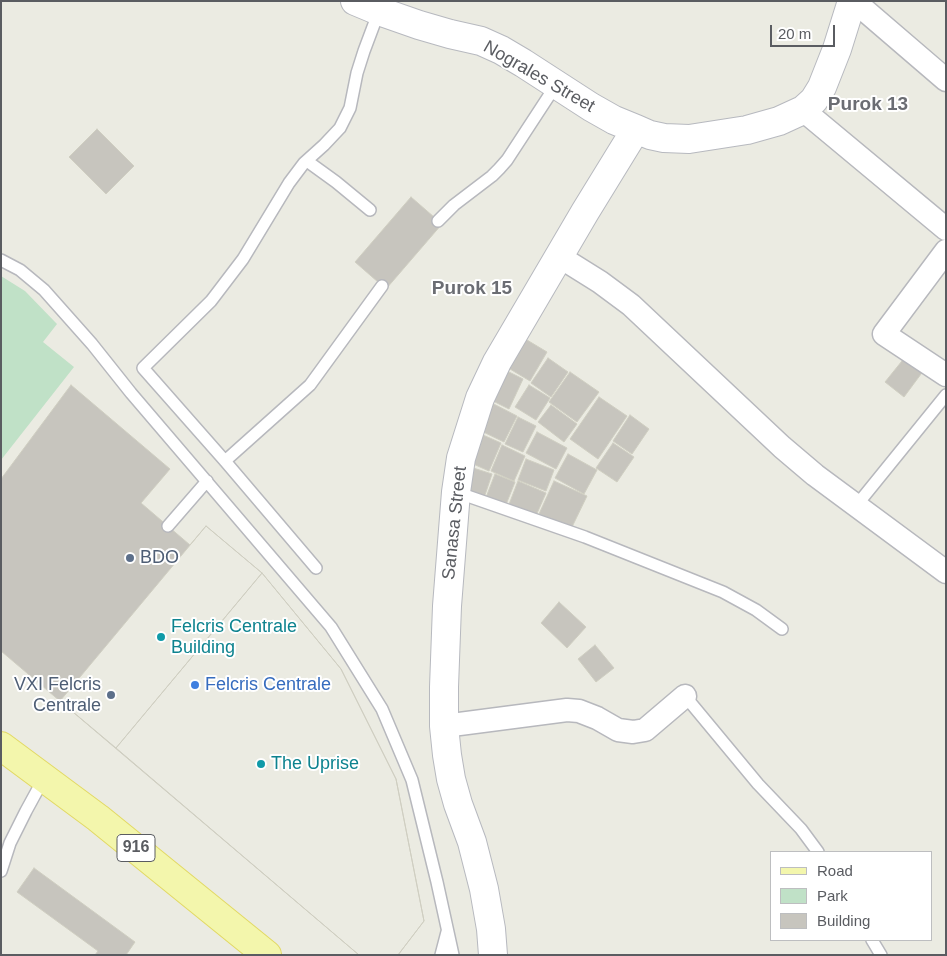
<!DOCTYPE html>
<style>
body{margin:0}
#map{position:relative;width:947px;height:956px;overflow:hidden;background:#ebebe2;font-family:Helvetica,sans-serif}
canvas{display:block}
.frame{position:absolute;inset:0;border:2px solid #5a5c61;pointer-events:none}
.legend{position:absolute;left:770px;top:851px;width:162px;height:90px;box-sizing:border-box;background:#fff;border:1px solid #bdbec0;margin:0;padding:6px 9px;list-style:none;font-size:15px;color:#5a5c61}
.legend li{display:flex;align-items:center;gap:10px;height:25px}
.legend b{width:25px;border:1px solid #bdbec0}
.scale{position:absolute;left:770px;top:25px;width:65px;height:22px;box-sizing:border-box;border:2px solid #5a5c61;border-top:0;padding-left:6px;font-size:15px;line-height:18px;white-space:nowrap;color:#5a5c61;-webkit-text-stroke:4px #fff;paint-order:stroke}
</style>
<div id="map">
<canvas width="947" height="956"></canvas>
<div class="frame"></div>
<ul class="legend">
<li><b style="height:6px;background:#f3f6ac"></b>Road</li>
<li><b style="height:14px;background:#c0e1c7"></b>Park</li>
<li><b style="height:14px;background:#c7c5be"></b>Building</li>
</ul>
<div class="scale">20 m</div>
</div>
<script>
const g = document.querySelector('canvas').getContext('2d');
g.lineJoin = 'round';
function fillPath(path, color) {
  g.fillStyle = color;
  g.fill(path, 'evenodd');
}
function toPath(rows) {
  const path = new Path2D();
  for (const r of rows) {
    path.moveTo(r[0], r[1]);
    for (let i = 2; i < r.length; i += 2) path.lineTo(r[i], r[i + 1]);
  }
  return path;
}
function trace(path, color, width, dash) {
  g.strokeStyle = color;
  g.lineWidth = width;
  g.lineCap = dash ? 'butt' : 'round';
  g.setLineDash(dash || []);
  g.stroke(path);
}
function label(font, color, halo, rows, align = 'center') {
  g.font = font + ' Helvetica,sans-serif';
  g.lineWidth = 4;
  g.setLineDash([]);
  g.textBaseline = 'middle';
  g.strokeStyle = halo;
  g.fillStyle = color;
  for (const [text, x, y, turn = 0] of rows) {
    g.save();
    g.translate(x, y);
    g.rotate((+turn || 0) * Math.PI / 180);
    g.textAlign = isNaN(turn) ? turn : align;
    if (halo) g.strokeText(text, 0, 0);
    g.fillText(text, 0, 0);
    g.restore();
  }
}
fillPath(toPath([
 [1,276,25,291,57,324,43,342,74,367,1,460]
]), '#c0e1c7');
const building = toPath([
 [97,129,134,166,106,194,69,157,97,129],
 [411,197,442,224,386,289,355,262,411,197],
 [517,334,547,352,530,381,500,363,517,334],
 [906,356,924,370,904,397,885,382,906,356],
 [548,358,568,372,551,397,531,383,548,358],
 [497,366,523,379,509,409,483,396,497,366],
 [570,372,599,392,577,422,549,402,570,372],
 [71,385,170,469,141,503,190,545,206,526,262,573,341,669,396,779,424,921,398,955,359,955,1,651,1,479,71,385],
 [529,385,550,398,536,420,515,407,529,385],
 [599,397,627,416,598,459,570,439,599,397],
 [486,400,517,416,504,442,473,427,486,400],
 [551,405,577,424,564,442,538,422,551,405],
 [630,415,649,429,632,454,613,441,630,415],
 [518,417,536,426,523,452,505,444,518,417],
 [474,431,501,443,489,471,462,459,474,431],
 [537,432,567,448,556,469,526,453,537,432],
 [613,443,634,457,617,482,596,468,613,443],
 [502,445,525,456,514,481,491,471,502,445],
 [568,454,597,470,584,494,555,478,568,454],
 [526,459,554,470,546,491,518,480,526,459],
 [467,466,492,474,484,498,460,491,467,466],
 [495,474,515,482,505,507,485,500,495,474],
 [518,481,546,493,535,518,508,507,518,481],
 [554,481,587,496,571,529,539,514,554,481],
 [206,526,262,573,116,748,60,701,206,526],
 [262,573,341,669,396,779,424,921,398,955,359,955,116,748,262,573],
 [559,602,586,627,567,648,541,623,559,602],
 [595,645,614,668,596,682,578,659,595,645],
 [34,868,135,942,126,955,95,955,98,951,17,892,34,868]
]);
fillPath(building, '#c7c5be');
trace(building, '#cfcec1', 1);
const lane = toPath([
 [307,161,336,182,370,210],
 [438,221,454,205,492,176,499,169,507,160,556,85],
 [1,260,20,270,44,290,92,344,131,393,331,627,382,709,412,780,437,882,453,955],
 [225,461,310,385,382,286],
 [456,492,585,537,723,592,756,610,782,629],
 [856,506,946,395],
 [168,526,207,481],
 [316,568,225,461,143,368,211,301,243,259,289,183,304,163,324,145,340,128,350,108,357,73,364,51,379,11],
 [685,696,758,784,801,829,818,852],
 [1,871,10,843,26,811,44,778],
 [872,940,881,955],
 [441,955,447,932]
]);
const street = toPath([
 [854,1,946,80],
 [803,110,946,229],
 [946,251,884,334,946,375],
 [560,257,600,282,631,305,782,447,815,475,946,572],
 [444,726,567,710,579,711,597,718,618,730,633,732,645,730,685,696]
]);
const secondary = toPath([
 [355,1,379,11,419,25,450,34,481,41,501,50,523,63,591,107,614,120,636,129,650,135,664,138,689,139,747,130,779,121,803,110,814,100,822,87,837,49,852,1],
 [493,955,491,929,484,889,472,842,458,804,451,779,447,755,444,726,444,687,447,606,456,492,461,458,480,398,497,362,585,212,636,129]
]);
const primary = toPath([
 [1,746,98,818,267,955]
]);
trace(lane, '#b7b8bd', 14);
trace(street, '#b7b8bd', 25);
trace(secondary, '#b7b9bf', 30);
trace(primary, '#e2d964', 30);
trace(lane, '#fff', 11);
trace(street, '#fff', 22);
trace(secondary, '#fff', 28);
trace(primary, '#f3f6ac', 28);
for (const [x, y, r, color] of [
 [130,558,5,"#5c6f8a"],
 [161,637,5,"#0f9aa8"],
 [195,685,5,"#3f7fe0"],
 [111,695,5,"#5c6f8a"],
 [261,764,5,"#0f9aa8"]
]) {
  const dot = new Path2D();
  dot.arc(x, y, r, 0, 2 * Math.PI);
  g.fillStyle = color;
  g.fill(dot);
  trace(dot, '#fff', 2);
}
for (const [x, y, w] of [
 [136,848,38]
]) {
  const box = new Path2D();
  box.roundRect(x - w / 2, y - 13.5, w, 27, 4);
  g.fillStyle = '#fff';
  g.fill(box);
  trace(box, '#5a5c61', 1);
}
label('bold 16px', '#5a5c61', null, [
 ["916",136,848]
]);
label('18px', '#5a5c61', '#fff', [
 ["Nograles Street",539,77,30],
 ["Sanasa Street",455,523,-84]
]);
label('18px', '#4e5e75', '#fff', [
 ["BDO",140,558],
 ["VXI Felcris",101,685,"right"],
 ["Centrale",101,706,"right"]
], 'left');
label('18px', '#0d838f', '#fff', [
 ["Felcris Centrale",171,627],
 ["Building",171,648],
 ["The Uprise",271,764]
], 'left');
label('18px', '#366cbe', '#fff', [
 ["Felcris Centrale",205,685]
], 'left');
label('bold 19px', '#6b6d73', '#fff', [
 ["Purok 13",868,105],
 ["Purok 15",472,289]
]);
</script>
